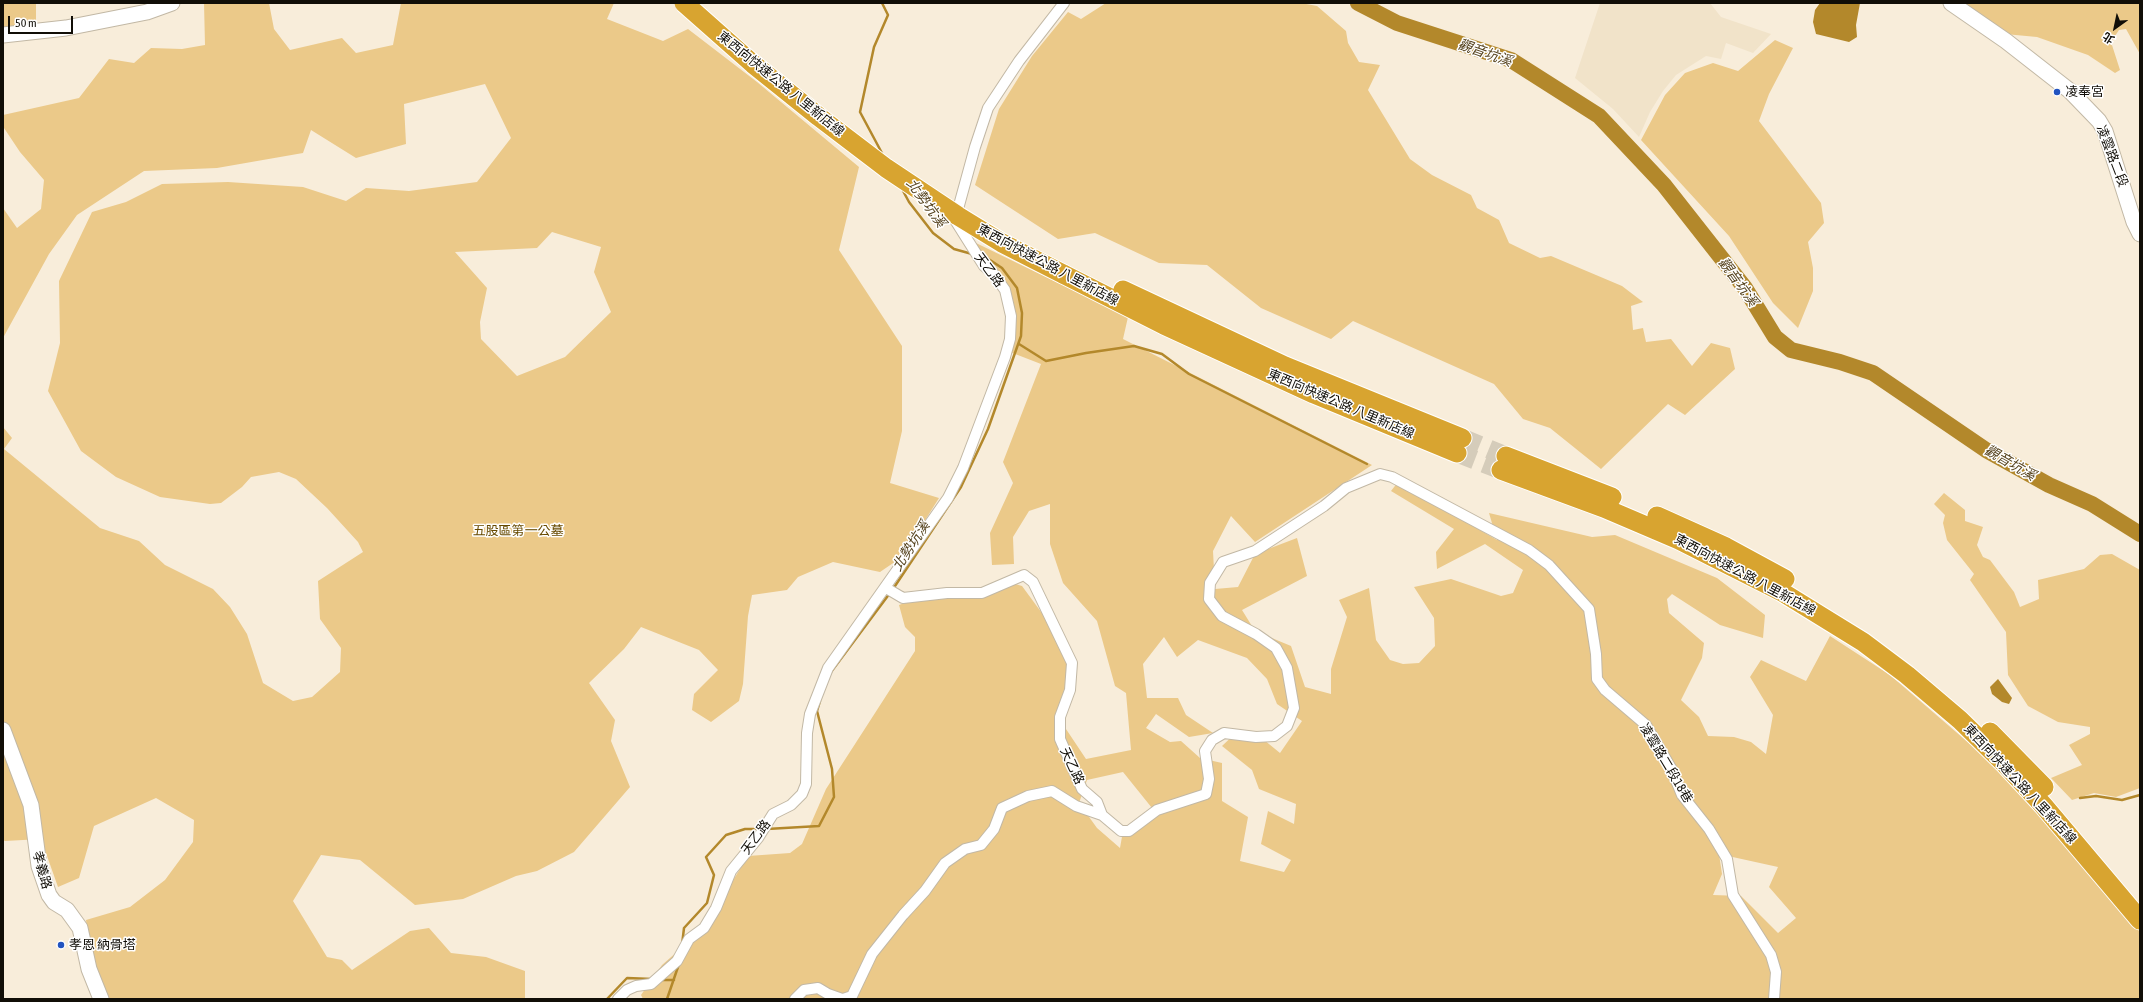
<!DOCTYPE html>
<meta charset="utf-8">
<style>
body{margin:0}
#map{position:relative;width:2143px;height:1002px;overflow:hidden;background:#f8edda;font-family:"Asap Condensed","Noto Sans TC",sans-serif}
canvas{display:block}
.frame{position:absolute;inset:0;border:4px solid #110e07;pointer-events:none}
.north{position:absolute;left:2095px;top:8px;width:40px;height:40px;-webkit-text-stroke:3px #fff;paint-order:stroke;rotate:213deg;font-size:11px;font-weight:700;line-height:16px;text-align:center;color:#110e07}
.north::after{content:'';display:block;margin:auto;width:14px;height:18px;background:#110e07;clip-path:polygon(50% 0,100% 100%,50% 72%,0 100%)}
.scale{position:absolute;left:8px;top:16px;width:65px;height:18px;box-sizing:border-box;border:2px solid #110e07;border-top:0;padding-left:5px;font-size:12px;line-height:14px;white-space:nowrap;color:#110e07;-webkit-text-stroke:3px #fff;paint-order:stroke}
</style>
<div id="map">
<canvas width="2143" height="1002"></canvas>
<div class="frame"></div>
<div class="north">北</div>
<div class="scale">50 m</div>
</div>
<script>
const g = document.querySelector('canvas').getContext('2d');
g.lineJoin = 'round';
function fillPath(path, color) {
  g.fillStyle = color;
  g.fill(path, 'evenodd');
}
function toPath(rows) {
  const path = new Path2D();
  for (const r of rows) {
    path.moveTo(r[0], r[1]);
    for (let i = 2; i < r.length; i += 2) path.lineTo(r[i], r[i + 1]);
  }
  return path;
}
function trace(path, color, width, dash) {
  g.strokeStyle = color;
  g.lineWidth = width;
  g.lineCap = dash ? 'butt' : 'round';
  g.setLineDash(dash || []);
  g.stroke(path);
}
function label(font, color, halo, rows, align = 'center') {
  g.font = font + ' "Asap Condensed","Noto Sans TC",sans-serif';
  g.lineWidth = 3;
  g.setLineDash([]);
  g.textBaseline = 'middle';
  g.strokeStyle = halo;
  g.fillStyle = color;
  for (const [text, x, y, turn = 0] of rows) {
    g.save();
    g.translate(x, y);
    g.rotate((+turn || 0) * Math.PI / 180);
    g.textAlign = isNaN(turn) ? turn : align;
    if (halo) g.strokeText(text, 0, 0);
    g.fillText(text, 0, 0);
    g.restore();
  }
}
fillPath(toPath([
 [1600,3,1710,3,1721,17,1771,34,1753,53,1726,43,1721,59,1706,56,1676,75,1663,91,1650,112,1639,137,1613,109,1575,78]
]), '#f1e3c9');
fillPath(toPath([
 [3,3,36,3,36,24,3,29],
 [204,3,269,3,274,29,290,50,342,38,356,53,393,45,401,3,614,3,607,19,663,41,688,29,757,82,859,167,839,250,902,346,902,431,890,483,939,498,902,557,880,572,833,562,798,577,787,590,752,595,748,616,743,684,739,701,711,722,692,710,694,694,718,670,699,650,641,627,624,649,589,683,615,720,611,741,630,787,574,852,537,871,516,876,463,899,415,905,360,860,321,855,293,901,327,957,342,960,352,970,410,931,429,928,451,953,486,957,525,971,525,999,106,999,89,946,86,920,130,907,165,880,193,842,194,820,156,798,94,826,79,878,58,887,41,839,5,841,3,840,3,427,12,438,4,449,100,528,139,541,165,565,213,589,230,607,247,634,263,683,293,701,312,697,340,672,341,648,320,619,318,581,363,552,358,542,327,508,296,479,279,472,251,477,242,487,221,503,210,504,160,497,116,477,81,451,48,391,60,343,59,281,92,212,126,202,162,184,228,182,303,187,346,201,366,188,409,191,477,182,511,138,485,84,404,104,406,144,356,158,311,130,303,153,217,168,144,171,77,215,49,254,3,338,3,208,17,228,41,209,44,180,20,152,4,128,3,115,79,98,109,59,134,63,151,48,182,49,205,45],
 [552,232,601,247,594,272,611,312,565,357,517,376,481,339,480,322,487,288,455,252,537,248],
 [1106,3,1301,3,1317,6,1346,31,1348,43,1359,62,1380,65,1368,90,1410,159,1432,175,1471,195,1477,208,1499,220,1509,243,1540,258,1551,256,1622,286,1643,302,1631,306,1633,330,1643,328,1646,342,1671,339,1692,366,1711,343,1730,348,1735,369,1685,415,1668,404,1601,469,1550,428,1523,419,1494,384,1353,321,1331,339,1261,308,1207,265,1159,263,1095,233,1058,239,975,185,999,109,1032,56,1068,12,1081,19],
 [1960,3,2140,3,2140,54,2126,29,2119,30,2111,42,2120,70,2115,73,2088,55,2037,37,2005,34],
 [1775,40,1793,48,1769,94,1759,121,1821,203,1824,223,1808,242,1813,268,1813,291,1798,328,1773,303,1729,236,1641,140,1665,95,1685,73,1713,63,1738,71],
 [976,243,1128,317,1123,339,1372,465,1255,542,1231,516,1213,551,1215,589,1238,587,1255,554,1297,538,1307,576,1242,610,1255,631,1291,646,1305,687,1331,694,1331,669,1347,617,1339,600,1369,588,1376,640,1390,660,1403,664,1419,663,1435,646,1434,618,1414,587,1451,579,1501,596,1513,593,1523,570,1485,544,1437,569,1436,552,1454,529,1391,491,1398,482,1497,540,1489,513,1592,537,1615,535,1717,578,1765,615,1763,638,1720,625,1672,594,1667,599,1669,613,1704,643,1702,658,1681,700,1699,717,1708,736,1734,737,1751,742,1766,754,1773,715,1750,677,1761,660,1806,681,1830,636,1890,675,2007,776,2055,825,2140,930,2140,999,643,999,641,995,662,965,703,929,748,856,790,853,802,844,826,789,915,651,915,637,905,627,899,605,921,597,961,597,1002,580,1022,586,1061,639,1069,675,1060,720,1086,759,1131,750,1126,693,1115,686,1097,621,1063,583,1050,544,1050,504,1029,511,1013,537,1014,564,992,565,990,533,1013,483,1003,462,1041,364,1010,352,1011,300,970,251],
 [1164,637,1177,657,1198,640,1247,658,1267,679,1277,704,1302,721,1280,753,1253,731,1239,730,1222,746,1252,770,1259,789,1296,804,1294,824,1268,811,1261,844,1291,860,1284,872,1240,861,1248,817,1222,801,1222,763,1200,758,1181,741,1170,742,1146,728,1156,714,1189,737,1213,733,1186,715,1178,698,1147,698,1143,664],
 [1123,772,1152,808,1123,831,1120,848,1097,828,1079,803,1087,780],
 [1719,854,1778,867,1769,887,1796,918,1778,933,1741,896,1713,895,1722,874],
 [1944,493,1965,510,1965,521,1983,527,1977,545,1983,557,1990,560,2014,592,2020,607,2039,599,2038,580,2084,569,2100,555,2112,554,2140,570,2140,788,2116,797,2094,793,2072,800,2051,778,2082,765,2069,745,2090,734,2090,727,2058,722,2028,706,2008,675,2006,632,1970,580,1974,574,1947,540,1943,523,1945,515,1934,504]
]), '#ebc989');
fillPath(toPath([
 [1820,3,1860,3,1856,25,1857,37,1849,42,1816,34,1813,22,1815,10],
 [1998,679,2012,698,2009,704,2002,702,1992,694,1990,687]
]), '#b3882b');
trace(toPath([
 [882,3,888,15,874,47,860,112,883,155],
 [902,189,909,202,933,233,954,249,972,254],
 [1019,344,1046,361,1086,353,1134,346,1162,354,1189,374,1367,464],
 [893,589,961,487,988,429,1021,336,1022,313,1017,288,1002,268,987,258,981,256],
 [831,672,890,593],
 [2080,798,2096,796,2122,800,2140,795],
 [767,829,819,826,834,797,832,769,817,711,820,701],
 [682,945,684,928,707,903,714,875,706,857,726,835,745,829,760,829],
 [661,980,674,980],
 [607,999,627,978,652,979],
 [667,999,679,964]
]), '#b3882b', 2.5);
trace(toPath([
 [1358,3,1397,23,1511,60,1599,116,1664,185,1745,288,1775,337,1791,350,1840,362,1873,373,1986,450,2049,485,2092,504,2140,534]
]), '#b3882b', 16);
trace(toPath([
 [1462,438,1506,456],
 [1457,453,1501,470]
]), '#d5ccba', 19, [19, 10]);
const street = toPath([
 [1102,815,1121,831,1129,831,1157,810,1206,794,1209,779,1205,751,1212,740,1224,733,1256,737,1274,736,1287,726,1294,708,1287,668,1276,648,1256,634,1222,616,1209,599,1210,583,1223,562,1255,551,1324,506,1346,488,1380,474,1392,477,1529,550,1549,565,1589,609,1596,654,1597,679,1605,690,1646,725,1671,768,1682,795,1709,829,1727,859,1733,895,1771,955,1776,972,1774,999],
 [618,999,627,990,636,986,651,984,677,961,689,939,704,928,716,908,731,871,758,838,773,814,791,805,802,794,806,784,807,733,810,714,828,668,948,498,963,468,1005,357,1010,339,1011,316,1005,290,993,273,984,266,955,220,975,147,988,108,1019,61,1064,3],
 [795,999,804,990,818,988,828,994,842,999],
 [843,999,852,996,872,954,903,915,925,891,945,863,965,849,981,845,994,829,1002,808,1028,796,1052,791,1076,806,1102,815,1097,802,1082,789,1060,739,1060,717,1070,690,1072,663,1033,582,1024,575,982,593,947,593,903,598,886,588]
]);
const secondary = toPath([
 [1951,3,2006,41,2070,91,2099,121,2105,131,2134,222,2140,234],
 [3,35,66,28,147,12,172,3],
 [3,730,31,805,39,866,49,895,54,902,67,910,80,928,89,969,101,999]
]);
const highway = toPath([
 [1063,274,1164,325,1314,394,1457,453],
 [1123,290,1285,366,1462,438],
 [1506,456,1612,497],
 [1501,470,1604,508,1679,540,1782,592,1863,642,1907,675,1960,720,2006,765,2043,805,2140,920],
 [1657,516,1726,547,1785,579],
 [1990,732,2044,787]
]);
trace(street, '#c2b8a5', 12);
trace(secondary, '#c2b8a5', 17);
trace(highway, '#fff', 21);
trace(street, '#fff', 10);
trace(secondary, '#fff', 15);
trace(highway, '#d8a430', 19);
const highwayBridge = toPath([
 [684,3,753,64,819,117,886,168,958,216,1002,243,1063,274]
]);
trace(highwayBridge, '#fff', 21, []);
trace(highwayBridge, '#d8a430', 19);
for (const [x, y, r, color] of [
 [2057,92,4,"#2153c0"],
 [61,945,4,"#2153c0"]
]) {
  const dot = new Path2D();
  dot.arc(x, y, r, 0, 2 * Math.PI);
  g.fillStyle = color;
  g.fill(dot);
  trace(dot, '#fff', 1.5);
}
label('13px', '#110e07', '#fff', [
 ["東西向快速公路 八里新店線",781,84,39],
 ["凌雲路二段",2112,156,69],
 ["東西向快速公路 八里新店線",1048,265,28],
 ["天乙路",989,270,53],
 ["東西向快速公路 八里新店線",1341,404,23],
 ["東西向快速公路 八里新店線",1745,575,28],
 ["凌雲路二段18巷",1666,763,59],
 ["天乙路",1072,766,65],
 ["東西向快速公路 八里新店線",2020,784,47],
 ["天乙路",756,837,-54],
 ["孝義路",42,870,75]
]);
label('13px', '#110e07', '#fff', [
 ["凌奉宮",2065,92],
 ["孝恩 納骨塔",69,945]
], 'left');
label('13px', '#674a00', '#fff', [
 ["五股區第一公墓",518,531]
]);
label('italic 14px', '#55421d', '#fff', [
 ["觀音坑溪",1485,53,19],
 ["北勢坑溪",926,203,54],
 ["觀音坑溪",1738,282,54],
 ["觀音坑溪",2010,463,30],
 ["北勢坑溪",911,546,-57]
]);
</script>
